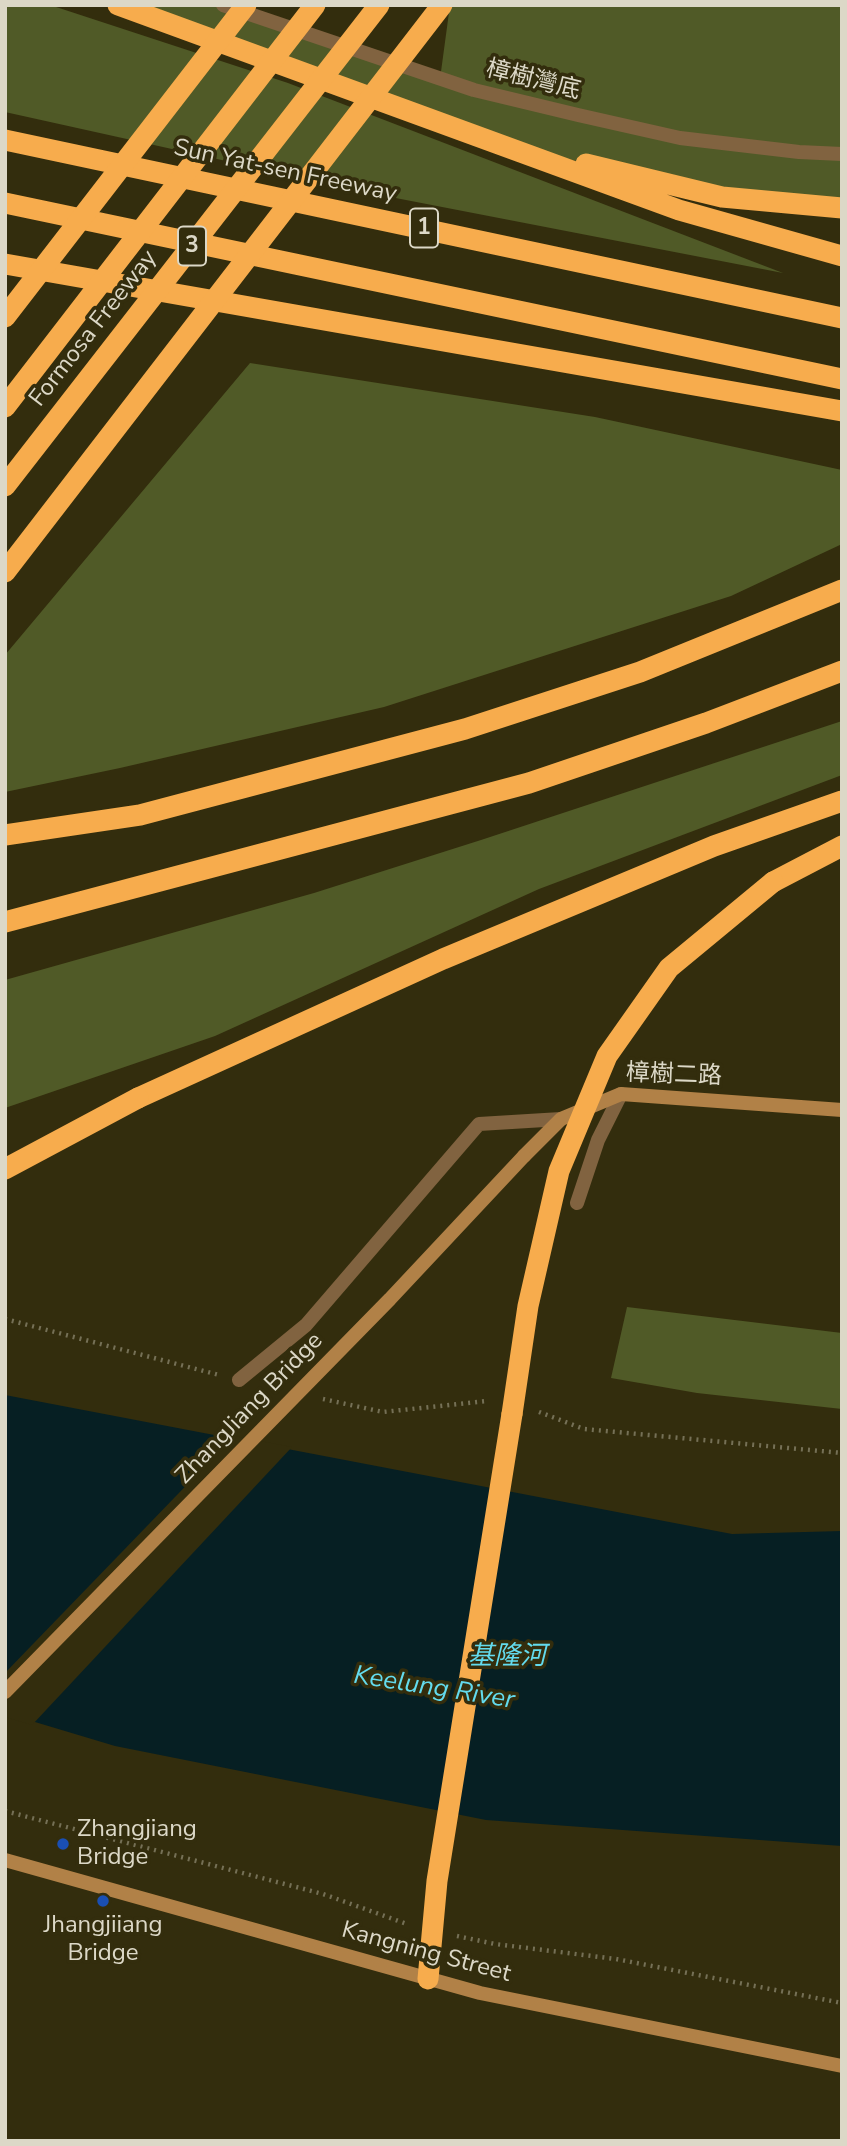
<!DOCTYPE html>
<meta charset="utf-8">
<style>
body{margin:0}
#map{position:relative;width:847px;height:2146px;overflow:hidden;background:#332d0d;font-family:"Nunito Sans",sans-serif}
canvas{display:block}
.frame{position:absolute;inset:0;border:7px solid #dcd8c7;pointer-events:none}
</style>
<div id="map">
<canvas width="847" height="2146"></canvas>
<div class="frame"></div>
</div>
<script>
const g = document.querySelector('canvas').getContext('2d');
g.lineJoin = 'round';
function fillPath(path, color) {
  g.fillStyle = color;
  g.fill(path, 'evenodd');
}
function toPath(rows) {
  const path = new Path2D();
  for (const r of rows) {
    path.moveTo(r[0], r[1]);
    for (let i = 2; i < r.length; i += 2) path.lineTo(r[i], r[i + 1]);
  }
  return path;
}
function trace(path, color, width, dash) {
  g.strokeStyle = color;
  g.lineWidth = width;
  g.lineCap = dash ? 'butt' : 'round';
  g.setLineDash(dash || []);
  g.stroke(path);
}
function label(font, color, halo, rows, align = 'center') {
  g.font = font + ' "Nunito Sans","Noto Sans TC",sans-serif';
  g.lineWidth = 7;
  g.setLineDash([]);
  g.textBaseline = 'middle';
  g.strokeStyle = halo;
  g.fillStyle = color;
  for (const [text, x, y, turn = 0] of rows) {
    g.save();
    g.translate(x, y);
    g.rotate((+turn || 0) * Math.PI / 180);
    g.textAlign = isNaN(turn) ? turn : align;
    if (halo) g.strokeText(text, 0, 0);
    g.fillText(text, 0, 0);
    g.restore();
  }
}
fillPath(toPath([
 [5,5,50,5,288,83,783,273,375,194,5,112],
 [118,5,223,5,440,79,450,5,842,5,842,208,722,197,482,138],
 [250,363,595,417,842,470,842,544,731,596,384,707,120,768,5,792,5,655],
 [842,721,842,775,539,889,215,1036,5,1108,5,980,314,893,481,840],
 [627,1307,842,1333,842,1409,697,1393,611,1378]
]), '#505a27');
fillPath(toPath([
 [5,1395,732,1534,842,1531,842,1846,486,1820,115,1746,5,1713]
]), '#061f23');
fillPath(toPath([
 [234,1436,292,1447,32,1725,5,1717,5,1673]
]), '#332d0d');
trace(toPath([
 [5,1319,219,1375],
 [323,1399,383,1412,487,1401],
 [539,1412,584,1429,842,1453],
 [5,1811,323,1894,407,1924],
 [457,1936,495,1944,616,1959,842,2003]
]), '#757056', 4.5, [2, 5]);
trace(toPath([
 [223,5,474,90,578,115,680,138,799,152,842,154],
 [577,1203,598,1140,621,1094],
 [239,1380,306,1325,479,1124,561,1119]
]), '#816340', 14);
trace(toPath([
 [524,1156,561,1119,621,1094,842,1110],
 [5,1860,480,1993,842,2066]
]), '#b18147', 14);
trace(toPath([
 [118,5,679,210,842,256],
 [5,140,842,318],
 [586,164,722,197,842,208],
 [5,203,842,379],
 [5,264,842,411],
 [5,835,140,815,465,729,640,672,842,590],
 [773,882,842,846],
 [5,922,529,783,706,723,842,671],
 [138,1098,443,959,714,846,842,801],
 [428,1979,437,1881,512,1414]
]), '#f7ac4d', 21);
trace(toPath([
 [5,1692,390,1299,524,1156]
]), '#b18147', 14);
trace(toPath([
 [5,317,246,5],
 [5,407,315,5],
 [5,486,379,5],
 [5,572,442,5],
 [5,1169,138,1098],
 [512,1414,528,1306,559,1171,607,1056,669,968,773,882]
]), '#f7ac4d', 21);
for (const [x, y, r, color] of [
 [63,1844,7,"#1a4fb4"],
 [103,1901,7,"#1a4fb4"]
]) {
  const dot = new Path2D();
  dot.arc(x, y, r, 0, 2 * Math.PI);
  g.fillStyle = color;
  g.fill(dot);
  trace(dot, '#332d0d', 2.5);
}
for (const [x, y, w] of [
 [424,228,28],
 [192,246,28]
]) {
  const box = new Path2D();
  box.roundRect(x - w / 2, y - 19.5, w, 39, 5);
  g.fillStyle = '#332d0d';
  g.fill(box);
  trace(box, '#dcd8c7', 2);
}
label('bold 23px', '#dcd8c7', null, [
 ["1",424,228],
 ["3",192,246]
]);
label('24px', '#dcd8c7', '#332d0d', [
 ["樟樹灣底",533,81,14],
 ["Sun Yat-sen Freeway",285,172,12],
 ["Formosa Freeway",94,329,-52],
 ["樟樹二路",674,1076,2],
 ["ZhangJiang Bridge",250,1409,-46],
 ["Kangning Street",426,1953,15]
]);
label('24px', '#dcd8c7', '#332d0d', [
 ["Zhangjiang",77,1830],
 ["Bridge",77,1858],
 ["Jhangjiiang",103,1926,"center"],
 ["Bridge",103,1954,"center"]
], 'left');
label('italic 26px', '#63dbee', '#332d0d', [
 ["基隆河",507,1658],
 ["Keelung River",434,1689,9]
]);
</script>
